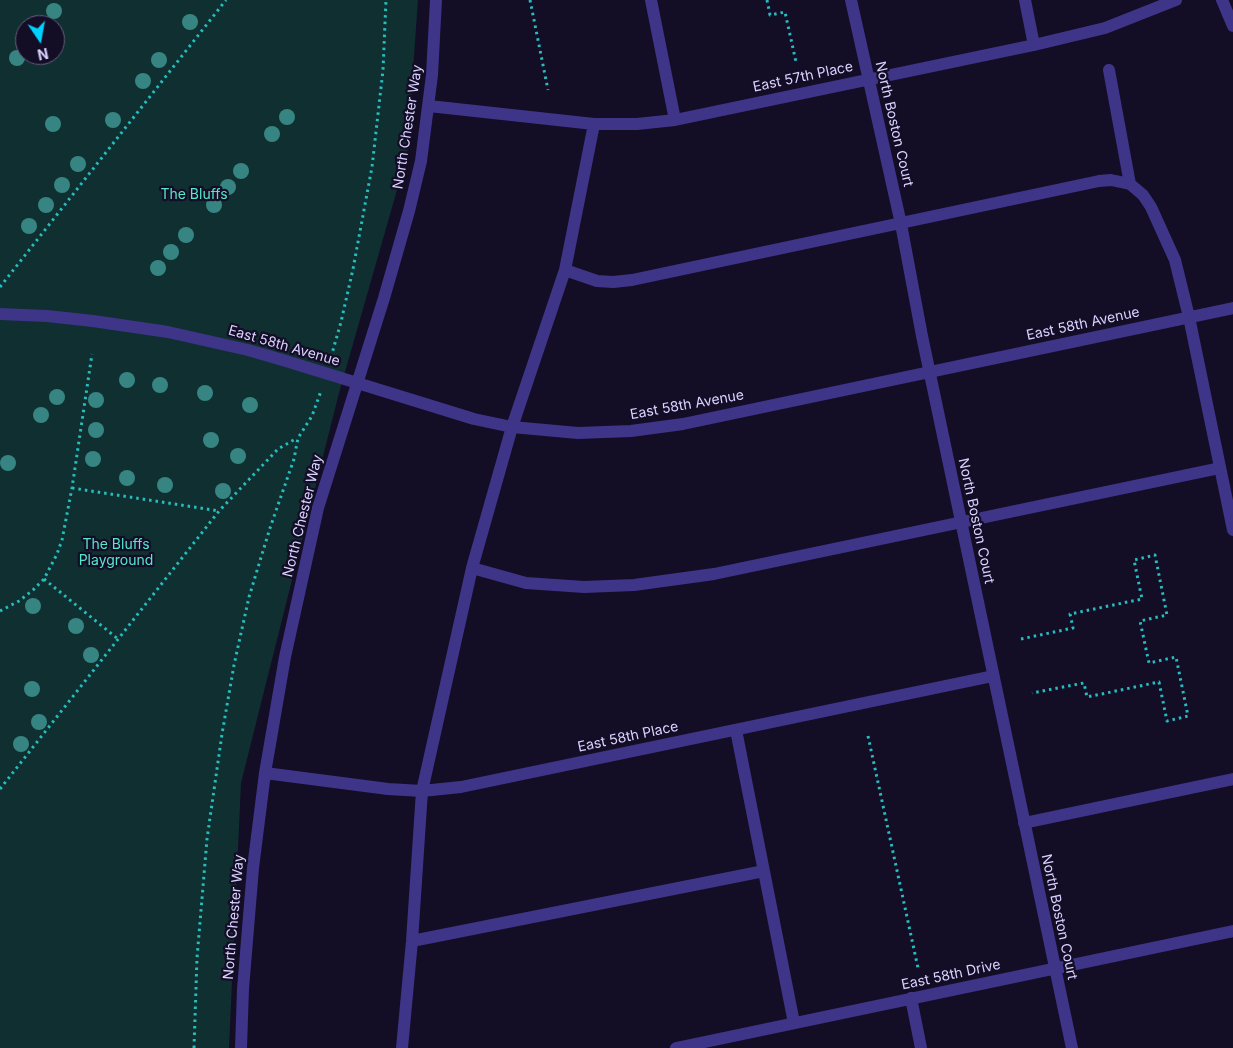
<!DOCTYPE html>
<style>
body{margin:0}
#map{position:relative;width:1233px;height:1048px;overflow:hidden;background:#130d26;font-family:Inter,sans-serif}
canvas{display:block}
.north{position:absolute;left:15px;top:15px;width:50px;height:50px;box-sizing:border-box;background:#130d26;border:1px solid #635c7d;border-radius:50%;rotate:168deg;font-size:14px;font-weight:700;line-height:20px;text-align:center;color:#dad2ff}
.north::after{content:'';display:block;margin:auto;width:18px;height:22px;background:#00d1fd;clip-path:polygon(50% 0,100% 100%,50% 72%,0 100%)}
</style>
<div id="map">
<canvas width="1233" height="1048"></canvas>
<div class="north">N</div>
</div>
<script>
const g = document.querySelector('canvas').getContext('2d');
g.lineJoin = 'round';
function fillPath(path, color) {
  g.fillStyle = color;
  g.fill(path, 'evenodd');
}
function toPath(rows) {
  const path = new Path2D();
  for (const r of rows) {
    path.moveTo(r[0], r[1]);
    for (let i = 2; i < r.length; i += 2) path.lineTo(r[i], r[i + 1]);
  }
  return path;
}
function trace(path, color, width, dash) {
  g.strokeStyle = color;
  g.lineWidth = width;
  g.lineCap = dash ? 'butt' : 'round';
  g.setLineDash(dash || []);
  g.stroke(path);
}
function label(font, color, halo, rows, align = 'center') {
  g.font = font + ' Inter,sans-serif';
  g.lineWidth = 4.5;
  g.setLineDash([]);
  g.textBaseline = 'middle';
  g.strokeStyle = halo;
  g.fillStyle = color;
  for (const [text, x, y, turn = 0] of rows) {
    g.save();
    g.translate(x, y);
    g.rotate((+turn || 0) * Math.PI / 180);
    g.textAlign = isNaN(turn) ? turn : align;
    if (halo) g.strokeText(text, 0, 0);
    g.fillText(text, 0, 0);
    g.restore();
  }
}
fillPath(toPath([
 [0,0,418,0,407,155,339,393,241,783,229,1048,0,1048],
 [25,25,55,25,55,55,25,55]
]), '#102f30');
trace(toPath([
 [530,0,548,90],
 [767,0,770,15,785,12,796,62],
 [0,287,226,0],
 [331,357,341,322,353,269,372,167,383,70,386,0],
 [72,488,219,511],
 [44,579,118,639],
 [0,611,19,601,33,590,44,579,57,554,62,540,72,488,92,354],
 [1021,639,1073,628,1070,614,1142,599,1134,560,1155,555,1167,615,1140,621,1149,663,1176,657,1188,716,1167,721,1159,682,1087,697,1084,683,1032,693],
 [868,736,918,968],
 [0,789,219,511,278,449,297,438],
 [194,1048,197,958,207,839,222,734,234,665,249,597,270,528,294,459,298,438,312,416,321,391]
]), '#26bdbf', 3, [2.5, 4]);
trace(toPath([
 [651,0,675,120],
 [851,0,901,224,922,336,1072,1048],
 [1025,0,1034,45],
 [1222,0,1233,26],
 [1109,70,1130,184,1143,195,1151,207,1175,260,1189,317,1233,530],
 [429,106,594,124,637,124,675,120,1034,45,1105,28,1176,0],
 [565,270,597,281,613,282,632,280,1099,181,1111,180,1130,184],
 [0,314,47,316,93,321,168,332,248,350,286,361,474,419,512,427,578,433,631,431,683,424,1233,308],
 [472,568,526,583,584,587,634,585,714,574,1220,468],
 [736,730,794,1023],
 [265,773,388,789,422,791,461,787,993,676],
 [1024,823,1233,779],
 [412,941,764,871],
 [911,998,921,1048],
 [241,1048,243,989,253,868,265,773,285,657,318,508,384,298,409,211,421,161,432,75,436,0],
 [402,1048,412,941,422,791,472,568,512,427,565,270,594,124],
 [676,1048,1233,931]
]), '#3e3588', 12);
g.fillStyle = '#378582';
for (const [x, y] of [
 [54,11],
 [190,22],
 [17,58],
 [159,60],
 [143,81],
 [287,117],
 [113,120],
 [53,124],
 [272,134],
 [78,164],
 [241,171],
 [62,185],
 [228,187],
 [46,205],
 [214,205],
 [29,226],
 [186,235],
 [171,252],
 [158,268],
 [127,380],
 [160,385],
 [205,393],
 [57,397],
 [96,400],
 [250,405],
 [41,415],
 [96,430],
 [211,440],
 [238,456],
 [93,459],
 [8,463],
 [127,478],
 [165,485],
 [223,491],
 [33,606],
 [76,626],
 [91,655],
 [32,689],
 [39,722],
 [21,744]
]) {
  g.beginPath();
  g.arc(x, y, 8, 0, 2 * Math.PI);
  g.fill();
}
label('14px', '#dad2ff', '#130d26', [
 ["East 57th Place",803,77,-12],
 ["North Boston Court",894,124,77],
 ["North Chester Way",408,127,-81],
 ["East 58th Avenue",1083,324,-12],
 ["East 58th Avenue",284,346,16],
 ["East 58th Avenue",687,405,-10],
 ["North Chester Way",303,516,-76],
 ["North Boston Court",976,521,78],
 ["East 58th Place",628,737,-12],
 ["North Chester Way",234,917,-85],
 ["North Boston Court",1059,917,78],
 ["East 58th Drive",951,975,-12]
]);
label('14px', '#55e8ce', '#130d26', [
 ["The Bluffs",194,195],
 ["The Bluffs",116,545],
 ["Playground",116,561]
]);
</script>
